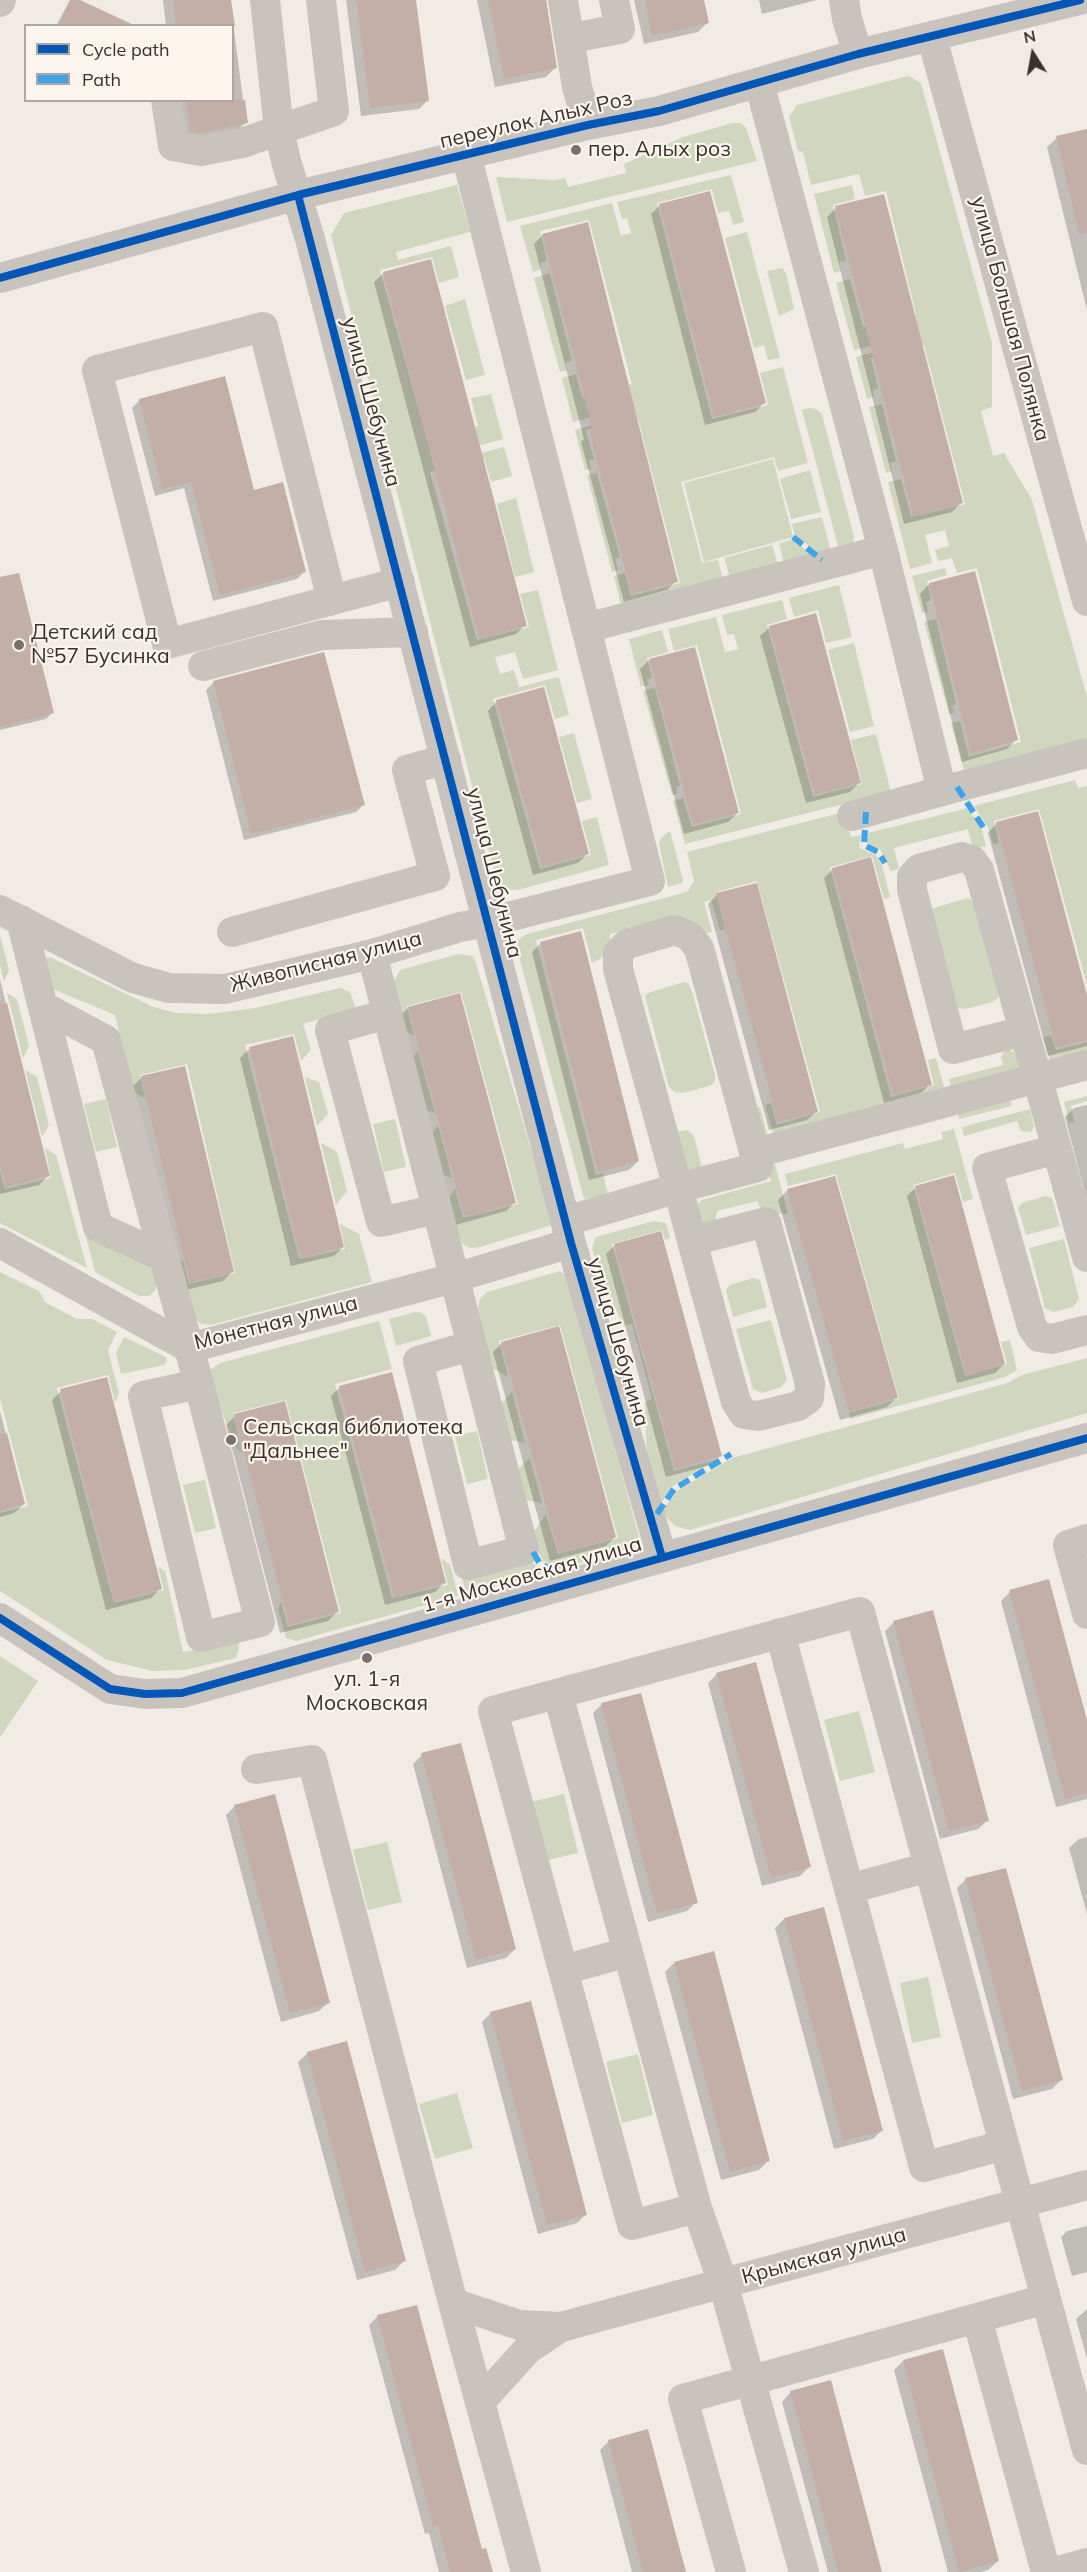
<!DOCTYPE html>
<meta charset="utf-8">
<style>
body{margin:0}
#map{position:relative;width:1087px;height:2572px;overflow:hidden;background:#f0ebe5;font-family:Mulish,sans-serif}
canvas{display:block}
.legend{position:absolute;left:24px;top:24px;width:210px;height:78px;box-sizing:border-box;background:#fbf5ee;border:2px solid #aea6a0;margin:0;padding:8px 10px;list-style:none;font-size:18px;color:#3b302b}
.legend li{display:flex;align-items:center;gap:12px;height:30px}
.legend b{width:30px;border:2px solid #aea6a0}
.north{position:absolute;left:1003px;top:24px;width:60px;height:60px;-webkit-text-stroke:4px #fbf5ee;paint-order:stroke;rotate:349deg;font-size:16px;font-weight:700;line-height:24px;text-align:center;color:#3b302b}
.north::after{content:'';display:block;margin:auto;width:21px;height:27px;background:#3b302b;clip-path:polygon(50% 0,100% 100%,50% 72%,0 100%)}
</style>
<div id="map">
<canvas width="1087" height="2572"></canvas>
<ul class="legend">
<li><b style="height:8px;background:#0057b8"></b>Cycle path</li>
<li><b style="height:8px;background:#3fa3eb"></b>Path</li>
</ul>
<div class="north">N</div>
</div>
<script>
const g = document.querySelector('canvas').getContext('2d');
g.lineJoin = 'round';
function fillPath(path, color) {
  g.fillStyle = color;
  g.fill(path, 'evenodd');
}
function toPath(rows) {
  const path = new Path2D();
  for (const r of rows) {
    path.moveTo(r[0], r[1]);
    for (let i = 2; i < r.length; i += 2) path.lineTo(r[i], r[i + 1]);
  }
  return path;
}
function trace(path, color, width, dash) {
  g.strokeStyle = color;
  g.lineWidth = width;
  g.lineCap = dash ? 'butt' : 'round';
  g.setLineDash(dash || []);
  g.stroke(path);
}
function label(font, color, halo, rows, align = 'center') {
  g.font = font + ' Mulish,sans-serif';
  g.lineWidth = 4.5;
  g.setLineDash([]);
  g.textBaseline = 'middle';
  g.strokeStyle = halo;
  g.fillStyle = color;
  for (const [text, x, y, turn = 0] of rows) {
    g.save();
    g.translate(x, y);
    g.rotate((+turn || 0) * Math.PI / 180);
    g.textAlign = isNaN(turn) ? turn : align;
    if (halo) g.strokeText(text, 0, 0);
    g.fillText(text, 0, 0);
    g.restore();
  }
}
fillPath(toPath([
 [908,76,921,83,992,343,992,407,981,411,993,456,1004,453,1032,500,1087,697,1087,738,964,771,951,723,960,721,969,757,1021,742,977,568,957,573,952,558,938,561,935,550,949,546,945,530,925,535,932,563,910,569,888,482,901,479,911,517,965,504,924,345,900,351,898,339,854,350,836,283,850,279,863,327,916,315,886,191,865,196,859,174,811,185,803,152,798,151,789,117,797,105],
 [733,123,741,123,746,128,757,161,507,222,496,177,554,180,565,178,568,187,626,173,624,164,683,137],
 [731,175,744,222,733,225,729,211,718,213,712,189,657,203,712,419,768,405,760,373,783,367,808,463,778,471,774,457,681,482,702,563,718,560,723,579,621,605,614,576,625,573,631,596,680,583,638,418,586,430,594,459,589,460,591,469,585,470,575,430,614,419,612,412,573,422,562,378,576,374,582,397,632,384,589,220,540,231,547,261,540,263,541,269,533,272,520,226,612,203,621,236,631,233,627,218,622,219,617,202],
 [457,185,470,232,396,252,398,260,451,246,459,277,439,283,432,257,380,270,427,440,478,426,471,398,491,394,503,439,450,454,452,461,504,447,512,476,491,482,484,458,430,472,477,640,529,627,520,594,538,590,558,670,523,679,515,652,495,657,500,674,514,670,519,687,559,677,569,715,555,719,545,685,493,699,540,869,591,855,582,821,597,817,609,865,518,890,507,889,497,883,331,235,344,213],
 [852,185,855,199,833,205,846,260,839,262,841,271,834,273,814,194],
 [747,232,780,358,768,360,764,345,754,348,725,238],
 [782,268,786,273,794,309,779,316,767,271],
 [550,273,572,361,565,363,567,370,560,372,534,278],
 [465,299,485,375,466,380,445,306],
 [890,348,891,353,871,358,878,388,873,390,874,397,867,399,856,357],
 [882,404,896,461,890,463,892,471,886,473,869,407],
 [809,408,816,409,822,414,854,537,853,544,839,550,802,410],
 [773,459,793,537,704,562,684,483],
 [810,470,821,512,791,519,780,479],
 [597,473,620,557,615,559,618,570,612,572,587,475],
 [516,498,534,572,515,577,497,504],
 [822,517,831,552,820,554,795,536,792,524],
 [793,540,814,556,784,564,779,543],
 [772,545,778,565,730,577,724,558],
 [945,568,947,575,927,581,931,600,926,602,928,612,922,613,912,576],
 [839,585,852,637,826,643,818,610,794,617,789,598],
 [782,600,787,619,767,625,813,797,862,784,851,740,876,734,891,792,685,844,673,801,683,798,692,827,741,814,697,645,674,651,668,629,716,617,725,652,738,649,734,634,727,635,722,615],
 [936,619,956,704,952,706,954,713,949,714,924,622],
 [662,630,668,652,647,658,652,678,647,679,649,685,641,687,629,639],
 [854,643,874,726,850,732,828,650],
 [655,688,680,786,676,787,677,794,672,795,643,691],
 [574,733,592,799,577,803,559,737],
 [1075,780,1078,788,1087,786,1087,985,1039,809,994,821,999,843,993,844,988,827,974,806],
 [968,808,982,830,986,846,973,849,968,829,894,848,899,869,891,871,880,849,867,843,868,833],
 [844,812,851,837,861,835,859,848,876,855,882,865,890,897,884,899,872,856,830,867,891,1097,934,1085,928,1060,936,1058,946,1094,774,1137,765,1105,771,1103,777,1125,820,1112,757,881,716,892,725,929,720,931,711,900,704,902,712,932,706,933,683,924,679,915,610,934,610,944,606,951,600,959,592,963,583,928,536,940,596,1175,603,1173,608,1195,584,1199,516,945,519,939,527,934,687,892,694,881,687,852],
 [670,831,683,880,682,883,668,887,659,843,661,838],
 [967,898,971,900,975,907,999,991,998,998,992,1002,966,1009,958,1008,953,1003,931,909],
 [0,935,9,970,4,982,0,965],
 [458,954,473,956,475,960,552,1221,549,1226,480,1247,470,1248,463,1244,458,1236,447,1201,455,1188,463,1218,518,1204,461,992,407,1006,414,1036,401,1028,393,983,400,970],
 [50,957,153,1007,177,1013,209,1014,255,1008,340,988,350,992,356,1009,303,1024,311,1050,301,1061,294,1034,245,1045,299,1259,345,1249,340,1224,359,1234,372,1282,211,1325,201,1324,194,1318,178,1266,183,1260,189,1284,235,1273,187,1064,140,1075,145,1098,134,1093,115,1015,48,987,45,959],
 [684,982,688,983,692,991,715,1075,715,1082,709,1086,683,1093,675,1092,669,1087,645,996,648,993],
 [7,993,17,999,29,1046,23,1058],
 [1051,1035,1056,1050,1087,1042,1087,1051,1050,1061,1043,1037],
 [1006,1048,1015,1053,1021,1075,952,1092,949,1079,1003,1065,1001,1057],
 [418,1051,435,1113,423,1109,411,1060],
 [25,1070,37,1077,49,1125,42,1137],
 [305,1077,319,1082,328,1114,317,1126],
 [1009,1096,1012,1106,959,1119,957,1110],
 [1087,1096,1087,1101,1071,1106,1074,1122,1069,1123,1064,1102],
 [106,1099,117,1147,96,1152,84,1104],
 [760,1107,788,1214,763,1213,757,1201,717,1211,715,1221,703,1228,696,1205,702,1200,771,1181,752,1109],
 [1030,1109,1034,1127,1031,1132,1021,1131,1017,1121,964,1136,962,1127],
 [395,1119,406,1167,384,1172,373,1124],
 [438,1125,452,1178,440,1174,430,1136],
 [954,1129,973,1199,963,1202,955,1173,913,1185,965,1376,1007,1364,1001,1342,1010,1340,1017,1370,1005,1377,850,1419,849,1413,899,1399,836,1174,788,1186,785,1174,903,1143,905,1149,943,1139,941,1132],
 [687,1130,694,1136,701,1164,700,1169,689,1174,675,1132],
 [321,1143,337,1152,347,1191,336,1205],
 [45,1148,56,1155,87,1268,0,1223,0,1171,5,1189,51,1178],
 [1045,1196,1052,1198,1060,1226,1026,1235,1018,1208,1022,1203],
 [654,1221,666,1223,670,1238,665,1240,662,1230,612,1244,674,1471,715,1460,673,1486,659,1506,647,1459,645,1402,652,1399,632,1324,624,1326,601,1279,592,1248,596,1237],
 [84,1228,149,1263,156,1277,156,1289,150,1296,139,1296,95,1272],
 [1064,1239,1079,1299,1073,1307,1054,1312,1045,1308,1029,1248],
 [560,1271,568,1277,639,1537,634,1547,559,1569,543,1561,538,1552,533,1533,546,1514,558,1554,618,1538,560,1325,499,1341,508,1377,492,1368,478,1309,480,1299,487,1292],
 [0,1272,39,1291,46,1303,77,1319,92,1319,117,1332,108,1350,119,1393,115,1402,108,1375,57,1388,114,1603,164,1590,158,1567,165,1571,183,1652,238,1642,239,1648,236,1658,184,1670,153,1671,107,1660,0,1591,0,1513,28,1506,0,1398],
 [753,1278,760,1280,767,1307,733,1317,726,1290,730,1285],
 [415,1312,422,1313,426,1317,431,1336,396,1346,389,1319],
 [771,1320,787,1380,781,1387,762,1393,753,1389,736,1329],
 [379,1321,392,1369,335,1384,392,1598,448,1585,441,1558,450,1564,458,1596,296,1641,286,1638,278,1609,281,1601,288,1627,341,1613,286,1400,233,1413,242,1452,236,1448,209,1378,210,1370,220,1363],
 [124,1337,166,1357,167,1361,164,1365,121,1374,116,1353],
 [1087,1358,1087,1413,690,1530,675,1526,661,1512,677,1491,732,1458,1008,1383,1022,1375],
 [512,1392,525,1443,511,1440,501,1404],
 [477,1431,488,1479,467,1484,455,1436],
 [530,1458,542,1503,526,1500,518,1469],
 [205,1480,216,1528,195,1533,183,1485],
 [525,1556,535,1565,548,1572,466,1594,461,1573],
 [0,1656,38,1681,1,1736,0,1735],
 [859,1711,875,1772,840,1781,824,1720],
 [564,1794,578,1853,544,1861,531,1802],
 [387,1842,402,1902,368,1910,353,1850],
 [928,1977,941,2037,912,2043,900,1983],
 [638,2054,653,2115,622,2123,606,2062],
 [457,2093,473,2148,435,2159,419,2104]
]), '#d1d6bf');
fillPath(toPath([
 [70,0,77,0,130,26,56,26],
 [163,0,230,0,246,122,237,131,182,140,176,100,232,100,232,26,166,26],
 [346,0,415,0,428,100,419,109,361,116],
 [477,0,546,0,555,68,546,77,495,87],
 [634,0,702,0,707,23,698,32,644,44],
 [759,0,817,0,762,14],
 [1087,130,1087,310,1047,147,1057,138],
 [660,205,765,402,755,412,705,425,651,214],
 [836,208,961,503,952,512,904,524,827,217],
 [543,235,676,581,667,590,624,602,581,442,584,439,534,244],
 [384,273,525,625,516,634,470,647,374,282],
 [140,400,252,492,304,572,297,579,213,601,184,488,155,496,132,408],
 [974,572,1016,740,1007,749,962,762,920,594,929,584],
 [0,579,52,713,46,719,0,730],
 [770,627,859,783,850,792,806,803,760,636],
 [323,654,364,804,356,812,244,840,206,690,213,683],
 [649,660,737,813,728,822,684,834,640,669],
 [497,701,587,854,578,863,533,875,488,711],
 [997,823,1087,1001,1087,1046,1048,1056,988,833],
 [833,869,930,1084,921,1093,884,1103,824,878],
 [717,895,817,1111,807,1120,769,1130,708,904],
 [541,943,638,1161,629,1170,589,1180,532,952],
 [0,979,48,1176,39,1185,0,1194],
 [408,1008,515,1202,506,1211,455,1225,399,1017],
 [249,1049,343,1247,334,1256,291,1266,240,1058],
 [142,1077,232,1272,223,1281,181,1291,133,1086],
 [1087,1105,1087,1201,1065,1117,1074,1108],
 [834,1178,896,1398,887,1407,840,1420,778,1200,787,1191],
 [916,1187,1004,1364,995,1373,957,1383,907,1196],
 [615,1245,720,1456,711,1465,666,1477,606,1254],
 [502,1343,615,1537,606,1546,550,1561,493,1352],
 [340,1387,444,1583,435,1592,385,1605,331,1396],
 [61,1391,160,1589,151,1598,106,1610,52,1400],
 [0,1411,24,1504,14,1513,0,1517],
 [235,1416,337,1612,328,1621,280,1633,226,1425],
 [1010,1592,1087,1726,1087,1799,1056,1807,1001,1601],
 [894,1622,988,1820,978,1829,940,1839,885,1631],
 [717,1674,809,1867,800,1876,762,1886,708,1683],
 [602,1704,696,1902,687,1911,648,1922,593,1713],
 [422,1755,515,1949,506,1958,467,1968,413,1764],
 [235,1806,329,2002,319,2011,281,2022,226,1815],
 [1087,1837,1087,1914,1069,1848,1079,1839],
 [966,1879,1061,2080,1052,2089,1013,2099,957,1888],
 [784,1919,882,2130,873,2139,834,2149,775,1928],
 [674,1963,768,2161,759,2170,721,2180,665,1972],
 [491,2013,586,2214,577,2223,538,2234,482,2022],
 [308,2053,404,2261,395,2270,357,2280,298,2062],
 [1087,2226,1087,2272,1072,2276,1061,2237,1067,2231],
 [1087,2309,1087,2359,1076,2319],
 [378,2316,481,2551,491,2572,439,2572,429,2533,425,2534,369,2325],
 [903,2361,998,2561,988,2570,980,2572,948,2572,894,2370],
 [791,2392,880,2572,828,2572,782,2402],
 [609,2441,685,2572,632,2572,600,2450]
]), '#0003');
fillPath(toPath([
 [70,0,80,0,136,26,58,26],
 [173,0,231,0,235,26,176,26],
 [356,0,416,0,429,101,370,108],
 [488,0,546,0,557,68,504,79],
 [645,0,704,0,709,23,652,36],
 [186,100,245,100,248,123,201,133,190,132],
 [1087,129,1087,233,1079,234,1056,136],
 [710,191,766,403,714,417,659,204],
 [884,194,963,503,913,516,835,206],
 [588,222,678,582,632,594,589,431,593,431,542,234],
 [431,259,527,626,479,639,383,272],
 [225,376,254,490,283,482,306,572,220,595,191,482,162,489,139,399],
 [975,571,1018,740,971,754,929,583],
 [19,573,54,713,0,727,0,577],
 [816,613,861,783,815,795,769,626],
 [695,647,739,813,693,825,649,659],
 [324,652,365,805,251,834,213,681],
 [544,687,589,854,542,867,496,700],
 [1038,811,1087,995,1087,1040,1056,1048,996,822],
 [871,857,932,1085,893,1095,832,868],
 [757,883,818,1112,778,1122,716,893],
 [581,931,639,1161,598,1172,540,942],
 [460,993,516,1203,464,1217,408,1007],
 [7,1003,50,1176,6,1187,0,1164,0,1004],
 [293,1036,344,1247,300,1258,249,1047],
 [185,1066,234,1272,190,1283,141,1076],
 [954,1175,1005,1364,966,1375,915,1186],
 [835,1176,898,1398,849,1412,787,1189],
 [661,1231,722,1456,675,1469,614,1244],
 [559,1326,616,1537,559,1553,501,1342],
 [392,1372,446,1583,394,1597,339,1386],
 [107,1377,162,1589,115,1602,60,1389],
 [285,1401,339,1612,289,1625,234,1414],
 [7,1433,25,1504,0,1511,0,1434],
 [1049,1579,1087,1720,1087,1793,1065,1799,1009,1590],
 [933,1610,989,1821,949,1831,893,1621],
 [756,1662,811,1867,771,1878,716,1673],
 [641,1693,698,1903,657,1913,601,1703],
 [461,1743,516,1949,476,1960,421,1753],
 [275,1794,330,2003,290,2013,234,1805],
 [1006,1868,1063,2080,1022,2091,965,1878],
 [824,1907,883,2131,843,2141,784,1918],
 [714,1951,770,2161,730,2172,674,1962],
 [531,2001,587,2215,547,2225,490,2012],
 [347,2041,406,2261,365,2272,307,2052],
 [417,2305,482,2549,486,2548,493,2572,450,2572,438,2525,433,2526,377,2315],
 [943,2349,999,2561,959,2572,903,2360],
 [831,2380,882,2572,838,2572,800,2427,790,2391],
 [648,2429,676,2535,686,2572,643,2572,608,2440]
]), '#c3afa7');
trace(toPath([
 [265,0,279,130,286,161,310,239,571,1243,662,1557],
 [563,0,577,87,588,125],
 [844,0,847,19,858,54],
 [0,2,1,0],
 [571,38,620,29,614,0],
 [932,38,1087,601],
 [759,82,883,550,942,791,1087,753],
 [166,100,173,146,201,151,242,143,334,111,321,0],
 [0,278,298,195,588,125,659,111,858,54,1080,0],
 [332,600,263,327,97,370,167,644,400,582],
 [586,628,883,550],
 [203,666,322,635,413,632],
 [852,816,942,791],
 [0,910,133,978,169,988,225,989,372,954,460,927,488,922,650,881,466,154],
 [21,920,98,1227,164,1257,189,1348,199,1384,260,1622,201,1637,143,1396,199,1384],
 [232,932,435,876,407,770,446,759],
 [372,954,524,1550,468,1565,418,1361,470,1346],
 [44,1007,106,1040,164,1257],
 [387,1014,330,1030,381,1222,437,1209],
 [1024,1031,953,1049,912,890,912,877,919,869,962,857,972,860,979,870,1044,1102,1087,1257],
 [774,1148,1087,1065],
 [1057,1149,987,1168,1032,1327,1039,1337,1052,1339,1087,1330],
 [566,1221,678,1188,758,1167,699,948,689,936,675,930,627,944,618,953,618,969,678,1188,692,1241,736,1402,744,1414,758,1416,798,1406,809,1398,810,1384,766,1222,692,1241],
 [0,1243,189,1348,454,1278,571,1243],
 [1087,1539,1068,1545,1087,1614],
 [0,1618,110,1689,145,1694,182,1693,1087,1438],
 [780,1633,924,2167,1004,2145],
 [558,1694,697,2208,723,2283,804,2572],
 [256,1769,312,1760,453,2303,526,2572],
 [849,1889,929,1867],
 [563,1970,628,1952],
 [697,2208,632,2225,493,1711,860,1612,1087,2450],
 [453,2303,519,2325,561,2327,528,2349,480,2402],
 [977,2318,1046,2572],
 [561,2327,1087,2185],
 [731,2572,683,2399,1046,2299],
 [1055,2572,1087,2563]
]), '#c9c3be', 30);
trace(toPath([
 [793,537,822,560],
 [957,787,985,830],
 [866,812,864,845,878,852,885,863],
 [657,1514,674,1489,731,1454],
 [533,1552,540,1564,558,1572]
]), '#3fa3eb', 6, [12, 6]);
trace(toPath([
 [298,195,571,1243,662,1557],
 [0,278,298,195,588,125,659,111,858,54,1080,0],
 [0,1618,110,1689,145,1694,182,1693,1087,1438]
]), '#0057b8', 8);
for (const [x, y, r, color] of [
 [576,150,6,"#7a716c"],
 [19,645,6,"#7a716c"],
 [231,1440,6,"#7a716c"],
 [367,1658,6,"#7a716c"]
]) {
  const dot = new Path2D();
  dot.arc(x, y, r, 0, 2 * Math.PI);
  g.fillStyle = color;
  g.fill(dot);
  trace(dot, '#fbf5ee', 2);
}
label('21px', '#3b302b', '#fbf5ee', [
 ["переулок Алых Роз",536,120,-13],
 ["улица Большая Полянка",1010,319,75],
 ["улица Шебунина",371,402,75],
 ["улица Шебунина",494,873,76],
 ["Живописная улица",326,962,-14],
 ["Монетная улица",276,1323,-14],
 ["улица Шебунина",618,1342,74],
 ["1-я Московская улица",532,1575,-16],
 ["Крымская улица",824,2256,-15]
]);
label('21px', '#3b302b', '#fbf5ee', [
 ["пер. Алых роз",588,150],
 ["Детский сад",31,633],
 ["№57 Бусинка",31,657],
 ["Сельская библиотека",243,1428],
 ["\"Дальнее\"",243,1452],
 ["ул. 1-я",367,1680,"center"],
 ["Московская",367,1704,"center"]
], 'left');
</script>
